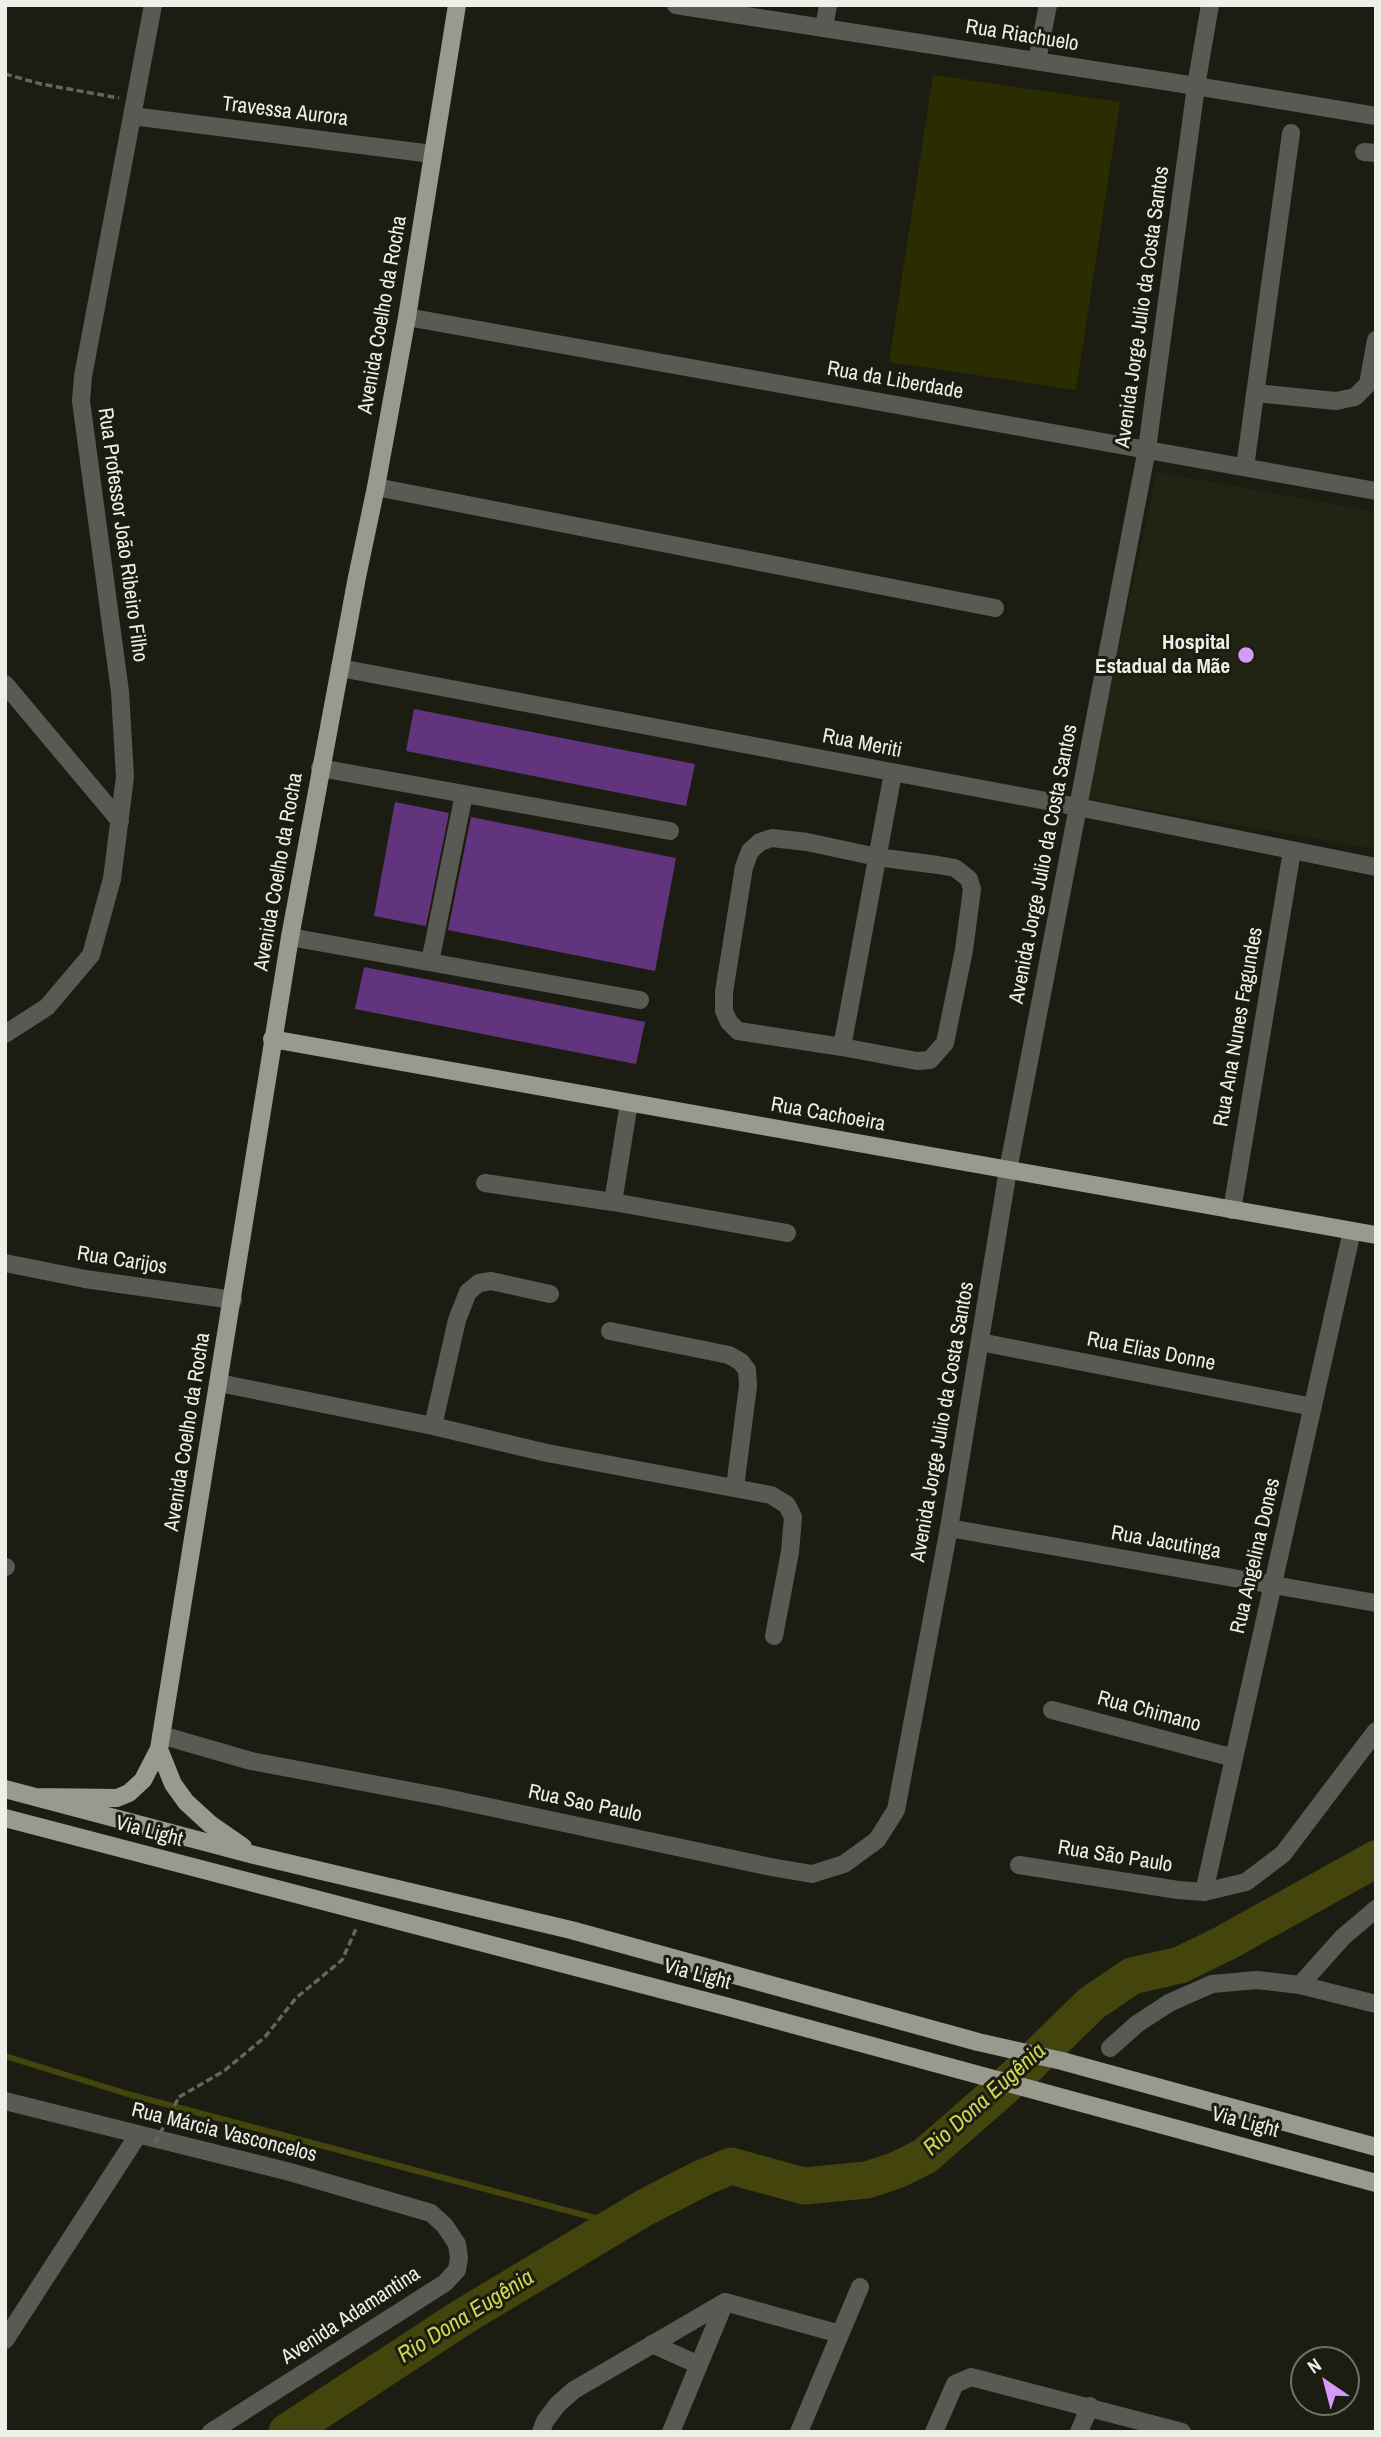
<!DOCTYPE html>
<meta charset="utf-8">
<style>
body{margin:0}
#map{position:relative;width:1381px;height:2437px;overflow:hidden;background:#1c1d12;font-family:"Archivo Narrow",sans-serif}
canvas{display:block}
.frame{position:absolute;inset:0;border:7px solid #eeefe8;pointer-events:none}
.north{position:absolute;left:1290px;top:2346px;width:70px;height:70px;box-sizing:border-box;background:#1c1d12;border:2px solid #707168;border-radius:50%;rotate:325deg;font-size:19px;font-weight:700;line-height:28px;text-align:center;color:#eeefe8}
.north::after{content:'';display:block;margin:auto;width:24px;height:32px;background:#d69bfa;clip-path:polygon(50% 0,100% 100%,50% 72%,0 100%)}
</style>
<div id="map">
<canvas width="1381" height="2437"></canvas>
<div class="frame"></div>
<div class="north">N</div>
</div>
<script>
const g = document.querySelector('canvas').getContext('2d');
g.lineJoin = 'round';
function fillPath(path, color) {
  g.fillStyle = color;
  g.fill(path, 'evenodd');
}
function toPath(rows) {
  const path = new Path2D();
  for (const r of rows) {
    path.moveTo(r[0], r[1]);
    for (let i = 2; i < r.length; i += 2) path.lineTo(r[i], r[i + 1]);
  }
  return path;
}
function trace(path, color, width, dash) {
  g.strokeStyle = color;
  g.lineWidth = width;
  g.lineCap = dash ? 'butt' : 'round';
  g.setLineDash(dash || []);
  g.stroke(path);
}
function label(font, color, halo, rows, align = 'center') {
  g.font = font + ' "Archivo Narrow",sans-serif';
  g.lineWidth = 6;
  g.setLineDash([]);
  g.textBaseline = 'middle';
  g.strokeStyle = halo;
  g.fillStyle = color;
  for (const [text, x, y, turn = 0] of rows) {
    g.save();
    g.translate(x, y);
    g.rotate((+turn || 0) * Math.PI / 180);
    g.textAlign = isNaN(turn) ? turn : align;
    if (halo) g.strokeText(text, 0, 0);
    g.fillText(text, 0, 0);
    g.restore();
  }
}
fillPath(toPath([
 [1157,472,1376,512,1376,849,1086,799]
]), '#222413');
fillPath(toPath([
 [933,75,1120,102,1076,390,889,362]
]), '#2b2c00');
trace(toPath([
 [5,2056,131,2095,595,2218,644,2208]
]), '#43450c', 6);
trace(toPath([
 [287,2432,464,2316,644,2208,702,2178,731,2166,804,2186,867,2180,897,2170,925,2156,1020,2073,1092,2003,1132,1976,1180,1965,1225,1943,1376,1859]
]), '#43450c', 37);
fillPath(toPath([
 [414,709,695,764,686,806,406,751],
 [395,802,449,813,426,926,374,916],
 [471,817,676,858,655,971,448,930],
 [364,967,645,1022,636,1064,355,1009]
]), '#63347e');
trace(toPath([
 [5,74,41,84,119,98],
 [179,2097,224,2071,265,2037,296,1998,342,1960,356,1929]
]), '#64655b', 3.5, [7, 3.5]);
trace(toPath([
 [676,5,1196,86,1376,116],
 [824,28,828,5],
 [1037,61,1048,5],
 [132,116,432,154],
 [1364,152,1376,153],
 [407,317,1376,491],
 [1255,393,1336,401,1355,397,1368,384,1376,340],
 [1245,467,1291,133],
 [376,487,995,608],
 [340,668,1078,807,1376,867],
 [5,684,120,821],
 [320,768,670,831],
 [772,838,807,842,877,857,938,865,955,868,969,879,972,889,964,950,945,1043,930,1060,917,1061,842,1047,738,1031,729,1022,724,1011,724,992,744,867,750,851,760,842,772,838],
 [290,937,640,1000],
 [430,962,464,794],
 [5,1034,47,1007,91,955,112,879,125,777,120,692,81,401,83,376,153,5],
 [842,1047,893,773],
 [629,1103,613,1202,787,1233],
 [485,1183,613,1202],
 [1232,1210,1292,851],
 [5,1263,85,1279,233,1300],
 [610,1331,729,1355,741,1362,747,1370,748,1386,735,1487],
 [980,1342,1313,1407],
 [219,1383,433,1426,547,1453,771,1495,787,1505,793,1517,790,1552,774,1636],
 [433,1426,457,1320,468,1292,479,1283,491,1281,550,1294],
 [949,1528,1376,1603],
 [5,1567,6,1567],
 [1052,1710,1234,1758],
 [161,1735,251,1761,442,1797,771,1867,812,1874,844,1864,877,1840,896,1810,949,1528,1008,1170,1147,449,1196,86,1210,5],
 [1019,1865,1178,1890,1204,1892,1246,1882,1283,1854,1376,1731],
 [1204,1892,1352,1231],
 [1300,1985,1343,1937,1376,1909],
 [1110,2048,1137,2024,1169,2003,1212,1984,1257,1980,1300,1985,1376,2004],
 [5,2101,290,2172,431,2213,445,2226,457,2244,459,2258,457,2270,445,2283,211,2432],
 [5,2340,138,2135],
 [652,2344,699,2365],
 [541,2432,545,2421,558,2404,574,2390,725,2302,840,2334],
 [671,2432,725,2302],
 [799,2432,860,2287],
 [934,2432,955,2384,971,2377,1182,2432],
 [1079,2432,1090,2406]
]), '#5a5a55', 18);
trace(toPath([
 [272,1039,1376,1235],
 [159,1749,173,1784,186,1802,210,1824,243,1847],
 [5,1789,254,1855,571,1930,978,2042,1062,2061,1376,2147],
 [36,1797,117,1798,129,1793,143,1780,159,1749,290,937,357,577,376,487,407,317,457,5],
 [5,1818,725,2006,1376,2183]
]), '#999a8e', 18);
trace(toPath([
 [155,2143,179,2097]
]), '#64655b', 3.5, [7, 3.5]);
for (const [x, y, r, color] of [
 [1246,655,9,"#d69bfa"]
]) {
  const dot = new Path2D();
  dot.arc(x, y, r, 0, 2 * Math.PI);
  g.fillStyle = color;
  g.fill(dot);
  trace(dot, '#1c1d12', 2.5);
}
label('21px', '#eeefe8', '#1c1d12', [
 ["Rua Riachuelo",1022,36,9],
 ["Travessa Aurora",285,112,7],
 ["Avenida Jorge Julio da Costa Santos",1143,307,-82],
 ["Avenida Coelho da Rocha",383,315,-80],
 ["Rua da Liberdade",895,381,10],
 ["Rua Professor João Ribeiro Filho",122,535,82],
 ["Rua Meriti",862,744,11],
 ["Avenida Jorge Julio da Costa Santos",1044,864,-79],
 ["Avenida Coelho da Rocha",279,872,-80],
 ["Rua Ana Nunes Fagundes",1239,1027,-80],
 ["Rua Cachoeira",828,1115,10],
 ["Rua Carijos",122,1261,9],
 ["Rua Elias Donne",1151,1352,11],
 ["Avenida Jorge Julio da Costa Santos",943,1422,-80],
 ["Avenida Coelho da Rocha",188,1432,-81],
 ["Rua Jacutinga",1166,1543,10],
 ["Rua Angelina Dones",1256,1556,-77],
 ["Rua Chimano",1149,1712,15],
 ["Rua Sao Paulo",585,1804,12],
 ["Via Light",149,1832,15],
 ["Rua São Paulo",1115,1857,9],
 ["Via Light",697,1975,15],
 ["Via Light",1245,2123,15],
 ["Rua Márcia Vasconcelos",224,2133,14],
 ["Avenida Adamantina",351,2316,-33]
]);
label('bold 21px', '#eeefe8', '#1c1d12', [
 ["Hospital",1230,643],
 ["Estadual da Mãe",1230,667]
], 'right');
label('italic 23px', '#d0d64f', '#1c1d12', [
 ["Rio Dona Eugênia",985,2100,-42],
 ["Rio Dona Eugênia",466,2317,-32]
]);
</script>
